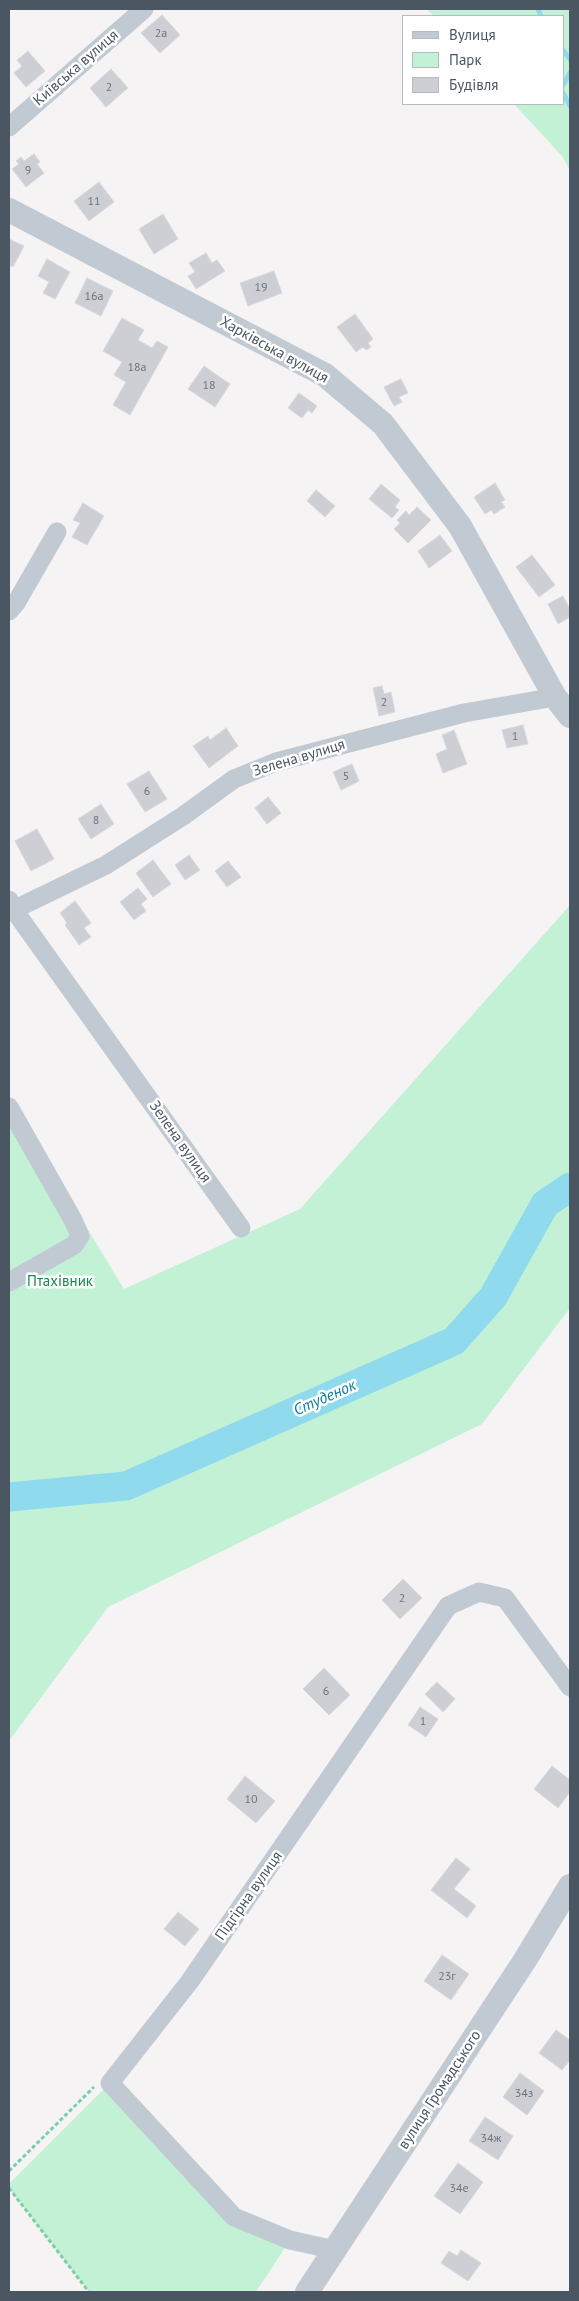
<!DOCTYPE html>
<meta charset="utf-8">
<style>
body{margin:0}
#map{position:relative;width:579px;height:2301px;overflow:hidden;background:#f5f3f3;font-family:"PT Sans",sans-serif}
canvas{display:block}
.frame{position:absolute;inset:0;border:10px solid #4a5661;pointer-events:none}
.legend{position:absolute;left:402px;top:15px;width:162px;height:90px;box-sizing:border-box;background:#fff;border:1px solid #b7bbc0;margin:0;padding:6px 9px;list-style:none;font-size:15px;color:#4a5661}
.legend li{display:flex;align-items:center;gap:10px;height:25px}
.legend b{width:25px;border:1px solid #b7bbc0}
</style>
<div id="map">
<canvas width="579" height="2301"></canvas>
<div class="frame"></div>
<ul class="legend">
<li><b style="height:6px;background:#c1cad2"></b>Вулиця</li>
<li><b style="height:14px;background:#c3f1d5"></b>Парк</li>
<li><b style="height:14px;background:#cdcfd5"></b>Будівля</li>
</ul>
</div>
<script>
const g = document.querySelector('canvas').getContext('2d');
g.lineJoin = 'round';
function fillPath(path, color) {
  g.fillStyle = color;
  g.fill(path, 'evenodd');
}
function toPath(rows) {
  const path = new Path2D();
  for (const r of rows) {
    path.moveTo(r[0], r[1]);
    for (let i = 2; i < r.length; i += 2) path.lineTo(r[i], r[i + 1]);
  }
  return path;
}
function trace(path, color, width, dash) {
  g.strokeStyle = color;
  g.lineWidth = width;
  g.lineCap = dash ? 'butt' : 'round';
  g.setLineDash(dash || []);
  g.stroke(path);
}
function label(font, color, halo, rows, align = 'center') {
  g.font = font + ' "PT Sans",sans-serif';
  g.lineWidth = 5;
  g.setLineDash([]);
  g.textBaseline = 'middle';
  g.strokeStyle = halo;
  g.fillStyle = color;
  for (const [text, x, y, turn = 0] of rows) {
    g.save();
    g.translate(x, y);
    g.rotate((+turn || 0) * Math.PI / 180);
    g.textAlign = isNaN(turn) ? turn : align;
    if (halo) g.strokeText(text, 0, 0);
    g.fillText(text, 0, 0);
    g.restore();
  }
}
fillPath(toPath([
 [427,9,570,9,570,170,562,156,514,104,563,104,563,16,434,16],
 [570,905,570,1308,482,1424,108,1607,9,1741,9,1100,124,1289,300,1209],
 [110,2083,234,2217,290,2240,256,2292,89,2292,9,2188,9,2184]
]), '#c3f1d5');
trace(toPath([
 [538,9,541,16],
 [563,50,570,59],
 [563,85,570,73],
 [563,93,570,106]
]), '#90daee', 5);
trace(toPath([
 [9,1497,126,1486,454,1341,493,1297,545,1204,570,1187]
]), '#90daee', 29);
const building = toPath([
 [162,15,180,35,160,53,141,33,162,15],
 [28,51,45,71,26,87,14,73,22,66,17,60,28,51],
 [111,69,128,88,106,107,90,88,111,69],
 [34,154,40,162,37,164,44,173,26,187,12,169,19,164,16,161,21,157,24,161,34,154],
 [99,182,114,202,89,221,74,201,99,182],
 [163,214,178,239,154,254,139,229,163,214],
 [9,239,24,246,13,267,9,265,9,239],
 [206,253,212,263,217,260,225,271,196,289,188,276,195,272,189,263,206,253],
 [47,259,70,272,55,299,43,293,49,282,38,276,47,259],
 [274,271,282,293,248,306,240,283,274,271],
 [87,278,113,291,101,316,75,303,87,278],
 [355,314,373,339,368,343,371,347,366,350,363,347,356,352,337,327,355,314],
 [122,318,144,330,138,340,152,348,157,341,168,347,130,415,113,405,126,382,114,375,122,362,103,351,122,318],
 [204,366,230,384,215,407,188,389,204,366],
 [401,379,408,393,399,397,402,402,394,406,384,387,401,379],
 [299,393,317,406,312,413,308,410,302,418,288,408,299,393],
 [495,483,505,500,501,502,505,507,494,514,491,510,485,514,474,497,495,483],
 [381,484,400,500,395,507,399,510,392,518,369,499,381,484],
 [316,490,335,506,325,517,307,501,316,490],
 [83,503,104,516,87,545,72,537,80,523,73,520,83,503],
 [417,507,431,520,408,543,394,529,400,523,397,520,406,511,409,515,417,507],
 [440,535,452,551,429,568,418,551,440,535],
 [532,555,555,585,539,597,516,567,532,555],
 [563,596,570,609,570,617,558,624,548,604,563,596],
 [382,686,384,694,391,692,395,712,379,716,373,688,382,686],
 [523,725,528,744,507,748,502,730,523,725],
 [226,728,238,746,209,768,193,746,208,736,210,740,226,728],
 [454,730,467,764,443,773,436,754,447,749,442,735,454,730],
 [352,764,359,781,341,790,333,772,352,764],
 [149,771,167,799,145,812,127,784,149,771],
 [268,797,281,813,267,824,255,808,268,797],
 [101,804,114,824,91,839,78,819,101,804],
 [37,829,54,859,31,871,15,841,37,829],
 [189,855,200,870,185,880,175,865,189,855],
 [153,860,171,884,153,897,136,873,153,860],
 [228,861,241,877,227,887,215,871,228,861],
 [138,888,147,899,141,904,146,911,134,920,120,902,138,888],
 [75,901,91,923,84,928,91,937,79,945,65,925,67,923,60,913,75,901],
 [403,1579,422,1598,400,1619,382,1600,403,1579],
 [324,1668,350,1695,329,1715,303,1689,324,1668],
 [437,1682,455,1699,443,1712,425,1694,437,1682],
 [420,1707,438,1719,426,1737,408,1725,420,1707],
 [552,1766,570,1780,570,1792,558,1808,534,1789,552,1766],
 [245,1776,275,1801,256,1823,227,1799,245,1776],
 [456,1858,470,1869,454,1889,476,1906,467,1918,431,1890,456,1858],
 [178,1912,199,1929,185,1946,164,1929,178,1912],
 [442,1955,469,1974,451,2000,424,1981,442,1955],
 [556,2030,570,2040,570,2060,562,2070,539,2053,556,2030],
 [520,2073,544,2091,527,2115,503,2097,520,2073],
 [485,2117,513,2136,498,2160,469,2141,485,2117],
 [458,2163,483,2182,460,2214,434,2196,458,2163],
 [461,2250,481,2263,468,2281,441,2263,449,2251,457,2256,461,2250]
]);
fillPath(building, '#cdcfd5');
trace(building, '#d7d9de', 1);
trace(toPath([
 [9,2171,94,2087],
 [9,2188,89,2292]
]), '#7ad0a6', 3, [4, 2.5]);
trace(toPath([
 [9,127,144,9],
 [9,611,16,603,57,532],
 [9,900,14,910,241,1228],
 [9,912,106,865,183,816,234,779,276,762,464,713,555,697],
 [9,1107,73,1220,80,1236,74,1245,9,1282],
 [335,2250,290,2240,234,2217,110,2083,190,1981,448,1606,479,1592,505,1598,570,1687]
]), '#c1cad2', 19);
trace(toPath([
 [9,210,325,375,383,424,460,526,555,697,570,716],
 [307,2292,525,1960,570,1886]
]), '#c1cad2', 24);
label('12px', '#6b747e', null, [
 ["2а",161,34],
 ["2",109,88],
 ["9",28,171],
 ["11",94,202],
 ["19",261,288],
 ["16а",94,297],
 ["18а",137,368],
 ["18",209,386],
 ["2",384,703],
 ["1",515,737],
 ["5",346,777],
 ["6",147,792],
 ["8",96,821],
 ["2",402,1599],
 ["6",326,1692],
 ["1",423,1722],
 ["10",251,1800],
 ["23г",447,1977],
 ["34з",524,2094],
 ["34ж",491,2139],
 ["34е",459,2189]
]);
label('15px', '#4a5661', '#fff', [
 ["Київська вулиця",76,68,-41],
 ["Харківська вулиця",274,350,29],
 ["Зелена вулиця",299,758,-17],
 ["Зелена вулиця",180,1142,55],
 ["Підгірна вулиця",249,1896,-55],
 ["вулиця Громадського",440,2090,-57]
]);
label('15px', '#17864f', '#fff', [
 ["Птахівник",60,1282]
]);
label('italic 16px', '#0c7c9b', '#fff', [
 ["Студенок",325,1398,-24]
]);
</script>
